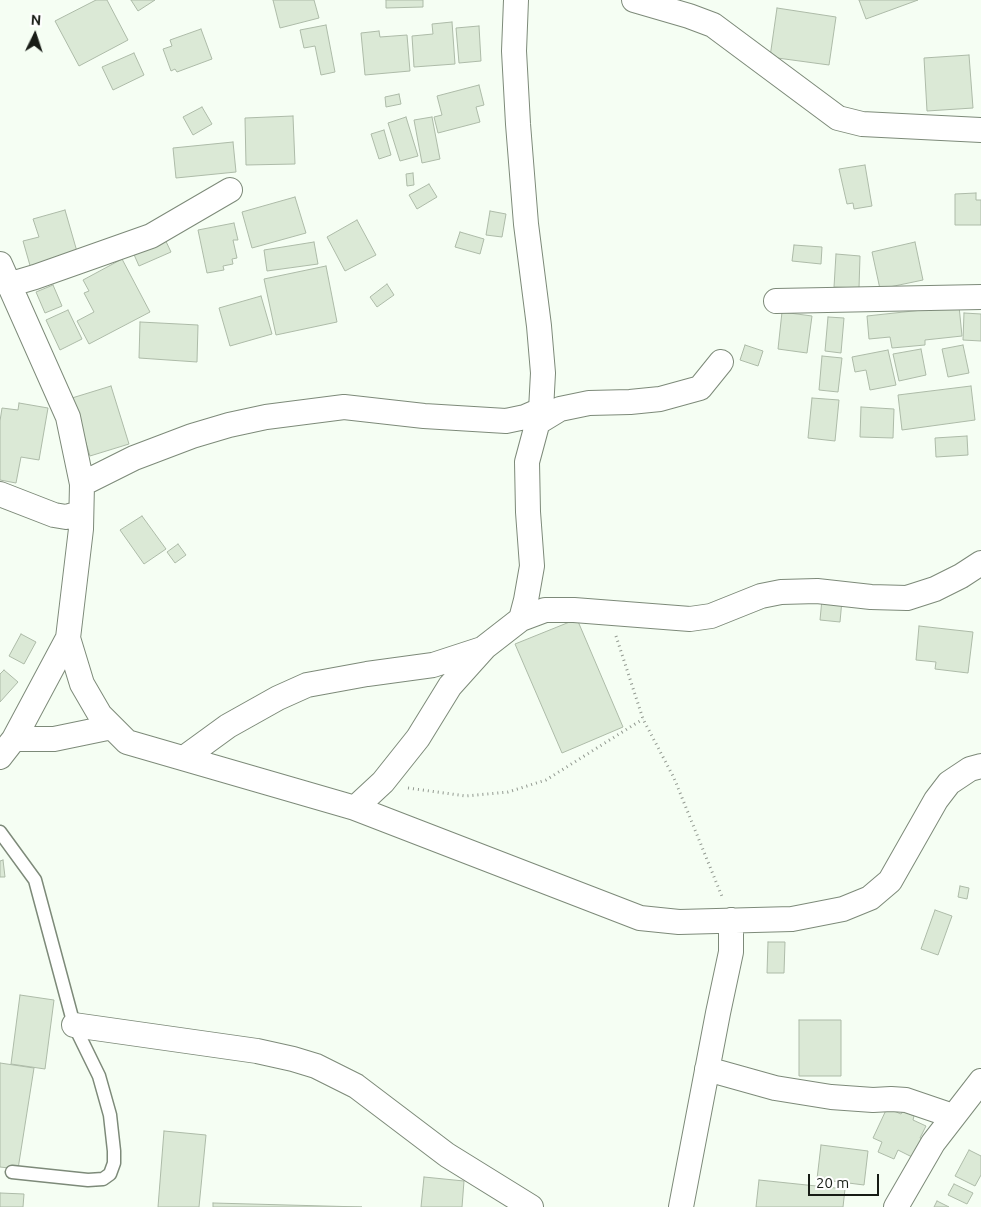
<!DOCTYPE html>
<style>
body{margin:0}
#map{position:relative;width:981px;height:1207px;overflow:hidden;background:#f5fef3;font-family:Ubuntu,sans-serif}
canvas{display:block}
.north{position:absolute;left:10px;top:10px;width:50px;height:50px;-webkit-text-stroke:4px #fff;paint-order:stroke;rotate:4deg;font-size:14px;font-weight:700;line-height:20px;text-align:center;color:#171c15}
.north::after{content:'';display:block;margin:auto;width:18px;height:22px;background:#171c15;clip-path:polygon(50% 0,100% 100%,50% 72%,0 100%)}
.scale{position:absolute;left:808px;top:1174px;width:71px;height:22px;box-sizing:border-box;border:2px solid #171c15;border-top:0;padding-left:6px;font-size:15px;line-height:18px;white-space:nowrap;color:#171c15;-webkit-text-stroke:4px #fff;paint-order:stroke}
</style>
<div id="map">
<canvas width="981" height="1207"></canvas>
<div class="north">N</div>
<div class="scale">20 m</div>
</div>
<script>
const g = document.querySelector('canvas').getContext('2d');
g.lineJoin = 'round';
function fillPath(path, color) {
  g.fillStyle = color;
  g.fill(path, 'evenodd');
}
function toPath(rows) {
  const path = new Path2D();
  for (const r of rows) {
    path.moveTo(r[0], r[1]);
    for (let i = 2; i < r.length; i += 2) path.lineTo(r[i], r[i + 1]);
  }
  return path;
}
function trace(path, color, width, dash) {
  g.strokeStyle = color;
  g.lineWidth = width;
  g.lineCap = dash ? 'butt' : 'round';
  g.setLineDash(dash || []);
  g.stroke(path);
}
const building = toPath([
 [96,0,107,0,128,40,79,66,55,21,96,0],
 [131,0,155,0,138,11,131,0],
 [273,0,314,0,319,18,280,28,273,0],
 [386,0,423,0,423,7,386,8,386,0],
 [859,0,918,0,866,19,859,0],
 [777,8,836,17,829,65,770,57,777,8],
 [452,22,455,64,414,67,412,36,433,34,432,24,452,22],
 [326,25,335,72,321,75,315,46,304,48,300,30,326,25],
 [479,26,481,61,459,63,456,28,479,26],
 [201,29,212,59,177,72,175,69,171,71,163,49,172,46,170,40,201,29],
 [379,31,380,37,407,35,410,71,365,75,361,33,379,31],
 [134,53,144,75,113,90,102,67,134,53],
 [969,55,973,108,927,111,924,58,969,55],
 [479,85,484,105,476,107,480,122,438,133,434,117,442,115,437,96,479,85],
 [399,94,401,104,386,107,385,97,399,94],
 [202,107,212,124,193,135,183,117,202,107],
 [293,116,295,164,246,165,245,118,293,116],
 [406,117,418,156,400,161,388,123,406,117],
 [432,117,440,159,422,163,414,120,432,117],
 [384,130,391,155,379,159,371,134,384,130],
 [233,142,236,172,176,178,173,148,233,142],
 [865,165,872,206,854,209,853,203,847,204,839,169,865,165],
 [413,173,414,185,407,186,406,174,413,173],
 [429,184,437,197,417,209,409,195,429,184],
 [976,193,976,200,981,200,981,225,955,225,955,194,976,193],
 [295,197,306,233,252,248,242,212,295,197],
 [65,210,78,255,31,269,23,241,39,237,33,219,65,210],
 [490,211,506,214,502,237,486,235,490,211],
 [357,220,376,255,345,271,327,237,357,220],
 [234,223,238,240,233,240,237,258,232,259,233,264,223,266,224,270,207,273,198,230,234,223],
 [460,232,484,239,480,254,455,247,460,232],
 [163,235,171,252,139,266,132,250,163,235],
 [314,242,318,264,267,271,264,250,314,242],
 [915,242,923,280,880,289,872,252,915,242],
 [794,245,822,247,821,264,792,261,794,245],
 [836,254,860,256,859,288,834,287,836,254],
 [122,259,150,312,89,344,77,321,94,312,84,293,89,291,83,280,122,259],
 [326,266,337,322,276,335,264,279,326,266],
 [387,284,394,295,377,307,370,297,387,284],
 [53,285,62,306,45,313,36,292,53,285],
 [261,296,272,334,230,346,219,308,261,296],
 [959,306,962,336,925,340,925,345,892,348,890,337,869,339,867,316,959,306],
 [68,310,82,339,60,350,46,320,68,310],
 [782,312,812,316,807,353,778,349,782,312],
 [964,313,981,314,981,341,963,340,964,313],
 [828,317,844,318,841,353,825,351,828,317],
 [140,322,198,325,197,362,139,358,140,322],
 [745,345,763,351,758,366,740,360,745,345],
 [963,345,969,373,948,377,942,349,963,345],
 [921,349,926,375,899,381,893,354,921,349],
 [888,350,896,385,870,390,866,370,855,372,852,357,888,350],
 [822,356,842,358,838,392,819,390,822,356],
 [111,386,129,444,90,456,72,398,111,386],
 [971,386,975,420,902,430,898,395,971,386],
 [812,398,839,400,835,441,808,438,812,398],
 [19,403,48,408,39,460,21,457,16,483,0,480,0,421,2,408,18,410,19,403],
 [861,407,894,409,893,438,860,437,861,407],
 [967,436,968,455,936,457,935,438,967,436],
 [142,516,166,549,144,564,120,530,142,516],
 [178,544,186,555,175,563,167,552,178,544],
 [822,599,842,600,840,622,820,620,822,599],
 [577,619,623,727,562,753,515,644,577,619],
 [919,626,973,632,968,673,935,669,936,662,916,660,919,626],
 [21,634,36,642,24,664,9,656,21,634],
 [4,670,18,682,0,702,0,674,4,670],
 [3,860,5,877,0,877,0,861,3,860],
 [960,886,969,888,967,899,958,897,960,886],
 [935,910,952,916,938,955,921,949,935,910],
 [768,942,785,942,784,973,767,973,768,942],
 [20,995,54,1000,45,1069,11,1064,20,995],
 [799,1020,841,1020,841,1076,799,1076,799,1020],
 [0,1063,34,1068,18,1169,0,1167,0,1063],
 [887,1108,901,1114,903,1111,914,1116,913,1120,926,1126,920,1138,924,1140,916,1159,898,1150,894,1159,878,1152,882,1142,873,1138,887,1108],
 [164,1131,206,1135,199,1207,158,1207,164,1131],
 [821,1145,868,1151,864,1185,817,1179,821,1145],
 [969,1150,981,1156,981,1175,975,1186,955,1176,969,1150],
 [424,1177,464,1181,462,1207,421,1207,424,1177],
 [759,1180,845,1189,843,1207,756,1207,759,1180],
 [954,1184,973,1193,967,1204,948,1195,954,1184],
 [0,1193,24,1194,23,1207,0,1207,0,1193],
 [937,1201,949,1207,934,1207,937,1201],
 [213,1203,362,1207,213,1207,213,1203]
]);
fillPath(building, '#dbe9d6');
trace(building, '#adbba8', 1);
const lane = toPath([
 [0,832,35,880,74,1025,99,1076,110,1115,114,1151,114,1163,110,1174,103,1179,88,1180,12,1172]
]);
const street = toPath([
 [634,0,689,16,713,25,838,118,862,124,981,130],
 [0,264,68,417,82,484,81,529,68,638,14,739,0,757],
 [8,285,35,277,151,236,230,190],
 [776,301,981,297],
 [537,423,560,409,589,403,630,402,660,399,700,388,721,362],
 [82,484,134,458,192,436,229,425,266,417,344,407,424,416,506,421,525,417,541,410],
 [0,494,54,515,66,517,80,513],
 [521,619,545,610,574,610,690,619,711,616,761,596,781,592,817,591,871,597,907,598,935,589,961,576,981,563],
 [68,638,82,684,100,715,127,742,355,808,640,918,679,922,792,919,843,909,870,898,890,881,936,800,949,783,970,769,981,766],
 [14,739,54,739,112,727],
 [184,758,228,726,278,698,307,685,367,674,433,665,482,649],
 [355,808,383,782,418,738,450,686,485,647,521,619,526,600,532,566,528,512,527,462,541,410,543,373,539,326,526,224,518,124,514,51,516,0],
 [74,1025,257,1051,293,1059,316,1066,356,1086,447,1155,531,1207],
 [707,1069,775,1088,831,1097,873,1100,891,1099,906,1100,953,1116],
 [681,1207,718,1013,731,952,731,920],
 [896,1207,933,1143,981,1081]
]);
trace(lane, '#7d8a79', 15);
trace(street, '#7d8a79', 26);
trace(toPath([
 [616,636,643,719,674,778,723,899],
 [408,788,466,796,508,792,546,780,643,719]
]), '#929990', 3, [1, 4]);
trace(lane, '#fff', 12);
trace(street, '#fff', 24);
</script>
